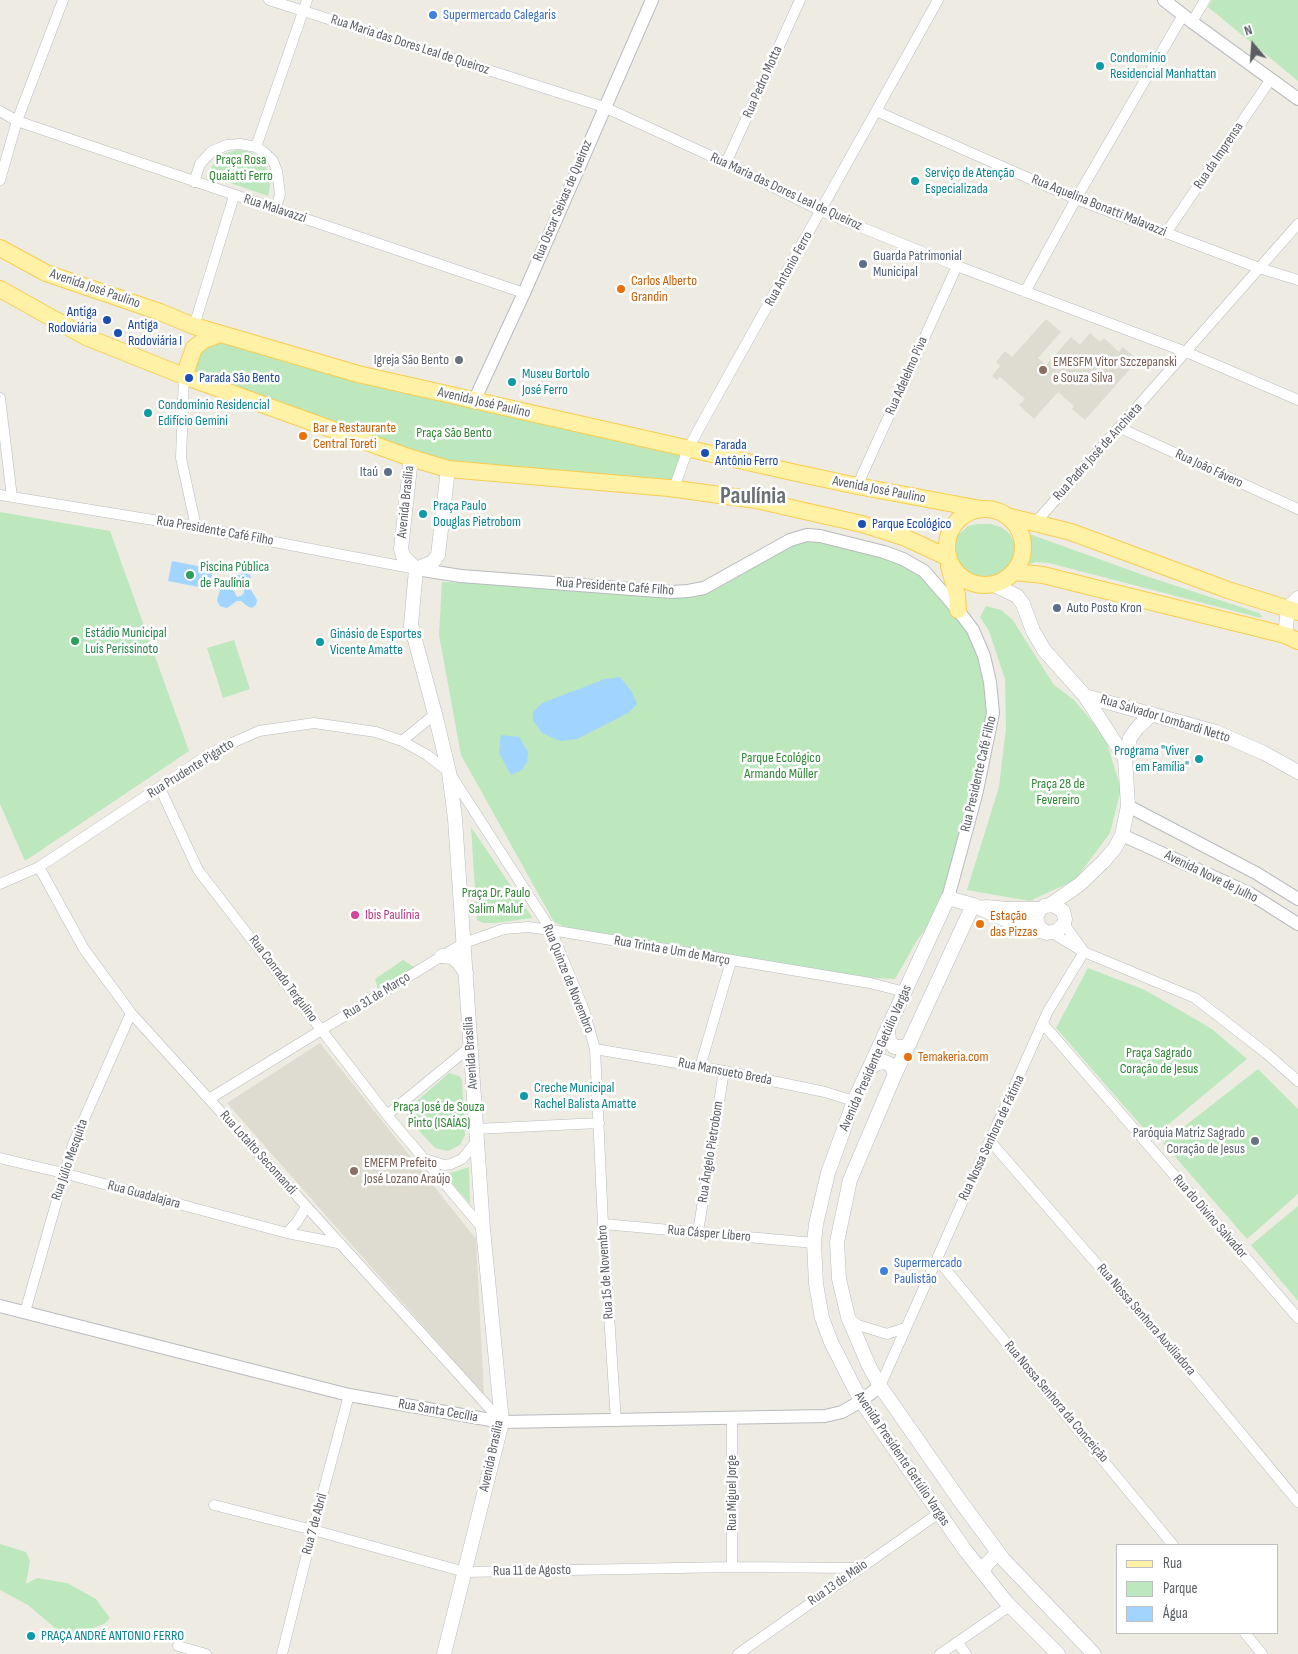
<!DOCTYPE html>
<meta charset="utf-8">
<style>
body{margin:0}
#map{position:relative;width:1298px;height:1654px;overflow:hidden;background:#eeece2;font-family:"Sofia Sans Condensed",sans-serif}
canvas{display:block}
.legend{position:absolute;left:1116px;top:1544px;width:162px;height:90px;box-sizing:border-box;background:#fff;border:1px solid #bdbfc1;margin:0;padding:6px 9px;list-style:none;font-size:15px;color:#5a5e64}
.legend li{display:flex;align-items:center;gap:10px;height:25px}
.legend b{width:25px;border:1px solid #bdbfc1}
.north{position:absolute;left:1228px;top:20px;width:50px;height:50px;-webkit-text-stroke:4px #fff;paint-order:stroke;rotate:342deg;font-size:14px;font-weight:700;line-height:20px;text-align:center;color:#5a5e64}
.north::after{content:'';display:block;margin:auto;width:18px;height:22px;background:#5a5e64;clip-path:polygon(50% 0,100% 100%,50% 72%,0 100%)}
</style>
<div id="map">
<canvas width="1298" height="1654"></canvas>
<ul class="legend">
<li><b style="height:6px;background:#fff2a6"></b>Rua</li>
<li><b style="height:14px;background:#bde7bd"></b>Parque</li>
<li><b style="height:14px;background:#a1d5ff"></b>Água</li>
</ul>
<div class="north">N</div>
</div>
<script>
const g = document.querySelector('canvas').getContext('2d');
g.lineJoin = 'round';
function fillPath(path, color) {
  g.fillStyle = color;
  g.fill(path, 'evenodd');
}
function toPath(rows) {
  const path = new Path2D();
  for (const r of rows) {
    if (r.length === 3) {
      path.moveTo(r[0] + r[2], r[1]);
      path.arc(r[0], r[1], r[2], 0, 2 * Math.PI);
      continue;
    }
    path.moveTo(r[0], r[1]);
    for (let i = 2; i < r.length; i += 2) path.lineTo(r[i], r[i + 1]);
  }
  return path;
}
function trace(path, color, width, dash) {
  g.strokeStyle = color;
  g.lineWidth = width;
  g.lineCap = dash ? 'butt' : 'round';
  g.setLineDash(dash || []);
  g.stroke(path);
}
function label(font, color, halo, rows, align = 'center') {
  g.font = font + ' "Sofia Sans Condensed",sans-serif';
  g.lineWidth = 5;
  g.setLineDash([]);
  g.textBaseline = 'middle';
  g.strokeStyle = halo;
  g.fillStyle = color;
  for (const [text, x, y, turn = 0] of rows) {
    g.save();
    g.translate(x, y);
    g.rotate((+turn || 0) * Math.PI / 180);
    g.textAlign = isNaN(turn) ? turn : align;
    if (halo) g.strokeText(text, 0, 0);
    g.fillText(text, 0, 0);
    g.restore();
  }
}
fillPath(toPath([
 [1046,319,1061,332,1038,358,1046,365,1071,337,1080,345,1090,333,1100,342,1104,338,1119,352,1123,347,1138,360,1085,420,1072,409,1074,406,1058,392,1034,419,1019,405,1025,399,1000,377,997,380,992,376,1000,366,996,362,1005,351,1012,357],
 [320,1043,476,1239,484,1395,227,1103]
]), '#dedbd1');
fillPath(toPath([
 [1212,0,1298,0,1298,81,1208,7],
 [237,150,247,151,256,155,266,166,270,186,268,196,207,175,217,158,223,154],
 [220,334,684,448,669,488,448,469,184,376,189,358],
 [0,512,110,531,189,751,25,861,0,804],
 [977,524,990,524,1001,527,1010,534,1015,545,1016,561,1010,570,1002,576,995,579,981,578,971,575,957,565,952,558,952,545,958,535,968,526],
 [1024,532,1146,576,1259,613,1262,616,1261,618,1257,617,1049,563,1036,562,1024,566,1029,561,1031,554],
 [820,536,924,571,973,630,993,713,948,898,916,942,895,979,872,978,567,928,554,922,461,755,439,635,442,582,671,592,688,591,790,540],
 [986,606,1001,610,1012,619,1054,685,1074,700,1105,737,1121,789,1110,833,1075,880,1030,901,967,890,999,787,1006,728,1005,679,989,631,980,617],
 [234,640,250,689,223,698,207,648],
 [471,827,532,917,532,918,495,923,483,923,477,920],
 [403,960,417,969,379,993,375,979],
 [1088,968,1145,990,1212,1029,1247,1059,1152,1138,1056,1028],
 [1258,1069,1298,1109,1298,1194,1247,1239,1163,1143],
 [449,1073,459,1076,462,1080,465,1135,460,1145,448,1151,435,1148,412,1123,407,1115,410,1107],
 [469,1167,470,1204,445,1175],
 [1298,1206,1298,1301,1251,1245],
 [0,1544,26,1552,30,1561,26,1584,37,1578,67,1583,96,1599,110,1618,104,1624,88,1630,83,1635,84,1642,62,1634,28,1605,0,1590]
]), '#bde7bd');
fillPath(toPath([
 [172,561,213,569,209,589,168,581],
 [244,572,250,575,251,579,249,587,257,600,256,605,252,608,247,606,241,601,237,601,227,608,222,607,219,605,217,600,220,590,224,588,229,587,234,591,237,597,241,596,244,593,244,587,234,584,228,579,229,576,232,575,240,575],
 [620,677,632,692,637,704,628,713,577,739,560,741,542,733,533,720,533,712,542,703,605,679],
 [501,735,519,737,528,752,527,762,522,770,511,775,499,753]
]), '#a1d5ff');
const minor = toPath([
 [269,0,604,107,726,163,821,211,957,266,1186,352,1298,400],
 [1192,22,1205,0],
 [0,111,17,121,524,293],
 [876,111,1076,199,1259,268,1298,280],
 [256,147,307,0],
 [726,163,800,0],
 [0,180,17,121,63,0],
 [194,182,200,164,212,151,227,145,240,144,256,147,265,153,273,161,277,171,280,194,276,209],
 [1166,233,1271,79],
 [1025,292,1076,199,1183,15],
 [194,326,234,196],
 [184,376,181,458,196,527],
 [0,398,12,497],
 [1120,428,1298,509],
 [857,486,957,266],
 [674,488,688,449,707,414,938,0],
 [0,495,196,527,416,569],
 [1036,522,1298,224],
 [402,741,435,714],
 [160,788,198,870,387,1115,483,1229],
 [39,867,84,949,131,1013,502,1422],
 [0,884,39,867,208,755,223,747,259,731,314,723,376,732,402,741,427,755,449,772,551,930,584,1010,595,1049,603,1224,616,1421],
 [1064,924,1082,949],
 [1052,933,1084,952,1195,998,1266,1053,1298,1081],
 [1044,1025,1298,1318],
 [595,1049,724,1071,825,1092,854,1101],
 [700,1067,731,961],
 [209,1099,442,956,464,943,504,929,528,927,551,930,870,983,905,992],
 [387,1115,470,1047],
 [476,1129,599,1123],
 [990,1141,1188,1369,1298,1502],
 [0,1158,63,1173,287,1233,338,1243],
 [425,1159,444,1165,451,1164,462,1159,477,1141],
 [603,1224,814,1243],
 [698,1232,724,1071],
 [287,1233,297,1222,306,1207],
 [937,1259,1173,1545],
 [25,1312,73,1144,131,1013],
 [849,1318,858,1325,887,1334,905,1328],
 [880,1386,1048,1011,1084,952],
 [732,1418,732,1567],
 [214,1505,313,1530,465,1572,732,1567,858,1568],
 [1245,1633,1262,1654],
 [957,1642,966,1654],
 [178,1646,206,1654],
 [282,1654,313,1530,349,1395],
 [738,1654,939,1513],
 [940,1654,1010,1606]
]);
const tertiary = toPath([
 [1164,0,1192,22,1298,99],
 [474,401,524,293,652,0],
 [416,569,461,576,671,592,688,591,704,588,790,540,807,535,820,536,884,552,903,559,924,571,958,610,973,630,984,656,990,682,993,713,976,795,948,898],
 [1128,806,1256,873,1298,899],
 [1122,835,1249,893,1298,924],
 [0,1306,349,1395,502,1422,825,1416,842,1412,861,1401,880,1386]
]);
const secondary = toPath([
 [411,458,401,549,403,556,416,569,411,625,435,714,449,772,455,819,483,1229,502,1422,444,1654],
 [416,569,433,562,438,555,448,469],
 [992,584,1017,596,1023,604,1033,631,1044,650,1085,696,1125,758],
 [1285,635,1288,608,1298,598],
 [1085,696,1216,732,1264,753,1298,772],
 [973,905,895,1074,850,1180,837,1242,839,1279,848,1317,869,1366,880,1386,958,1498,1003,1559,1094,1654],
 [1050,905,1080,884,1104,861,1115,848,1122,835,1128,806,1125,758,1130,738,1138,727,1152,714],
 [986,907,1008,909,1040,909],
 [1047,933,1039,927,1036,918,1040,909,1045,906,1053,905,1063,911,1065,919,1064,924,1057,931,1047,933,1011,922,973,905,948,898,854,1101,828,1173,816,1224,814,1243,816,1284,822,1318,831,1342,861,1401,965,1550,1007,1603,1058,1654],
 [442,956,452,957,459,963,466,973],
 [888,1031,889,1040,894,1047,904,1047,910,1043],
 [871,1067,878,1063,885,1062,891,1065,895,1074],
 [983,1573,986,1565,998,1552]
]);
const primary = toPath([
 [0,248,46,273,160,312,194,326,358,374,792,472,857,486,981,509],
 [0,289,86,337,184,376,411,458,448,469,669,488,756,500,862,524,906,538,947,557],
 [184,376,194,348,204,340,220,334],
 [985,547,38],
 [1007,516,1071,532,1228,590,1298,612],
 [949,566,957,595,958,610],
 [1014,572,1043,575,1285,635,1298,641]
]);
trace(minor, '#b7babf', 11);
trace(tertiary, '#b7babf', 14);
trace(secondary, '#b8bbc1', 15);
trace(primary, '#f9cc50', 18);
trace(minor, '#fff', 10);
trace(tertiary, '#fff', 12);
trace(secondary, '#fff', 14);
trace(primary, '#fff2a6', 16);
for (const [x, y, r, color] of [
 [433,15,5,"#3f7fe0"],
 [1100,66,5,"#0f9aa8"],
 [915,181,5,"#0f9aa8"],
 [863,264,5,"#5c6f8a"],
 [621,289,5,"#e8710a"],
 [107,320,5,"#1a4fb4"],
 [118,333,5,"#1a4fb4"],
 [459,360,5,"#6b7280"],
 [1043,370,5,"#8d6e63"],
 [189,378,5,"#1a4fb4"],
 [512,382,5,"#0f9aa8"],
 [148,413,5,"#0f9aa8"],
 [303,436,5,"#e8710a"],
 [705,453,5,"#1a4fb4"],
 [388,472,5,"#5c6f8a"],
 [423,514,5,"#0f9aa8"],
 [862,524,5,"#1a4fb4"],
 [190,575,5,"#2e9e5b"],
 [1057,608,5,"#5c6f8a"],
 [75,641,5,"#2e9e5b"],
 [320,642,5,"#0f9aa8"],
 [1199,759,5,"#0f9aa8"],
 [355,915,5,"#d1479c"],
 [980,924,5,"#e8710a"],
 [908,1057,5,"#e8710a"],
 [524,1096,5,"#0f9aa8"],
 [1255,1141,5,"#6b7280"],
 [354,1171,5,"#8d6e63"],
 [884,1271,5,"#3f7fe0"],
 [31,1636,5,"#0f9aa8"]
]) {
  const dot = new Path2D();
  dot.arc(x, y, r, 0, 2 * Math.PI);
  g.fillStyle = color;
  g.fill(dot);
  trace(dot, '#fff', 2);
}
label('14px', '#366cbe', '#fff', [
 ["Supermercado Calegaris",443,15],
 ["Supermercado",894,1263],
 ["Paulistão",894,1279]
], 'left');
label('14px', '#5a5e64', '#fff', [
 ["Rua Maria das Dores Leal de Queiroz",410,45,18],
 ["Rua Pedro Motta",763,82,-66],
 ["Rua da Imprensa",1219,156,-56],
 ["Rua Maria das Dores Leal de Queiroz",786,192,25],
 ["Rua Oscar Seixas de Queiroz",563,201,-67],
 ["Rua Aquelina Bonatti Malavazzi",1099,206,22],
 ["Rua Malavazzi",275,209,18],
 ["Rua Antonio Ferro",789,269,-61],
 ["Avenida José Paulino",95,289,19],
 ["Rua Adelelmo Piva",907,376,-66],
 ["Avenida José Paulino",484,403,13],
 ["Rua Padre José de Anchieta",1098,452,-48],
 ["Rua João Fávero",1209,469,25],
 ["Avenida José Paulino",879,490,11],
 ["Avenida Brasília",406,502,-84],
 ["Rua Presidente Café Filho",215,531,10],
 ["Rua Presidente Café Filho",615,587,4],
 ["Rua Salvador Lombardi Netto",1165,719,17],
 ["Rua Prudente Pigatto",191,769,-32],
 ["Rua Presidente Café Filho",979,774,-77],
 ["Avenida Nove de Julho",1211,877,26],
 ["Rua Trinta e Um de Março",672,951,10],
 ["Rua Conrado Tergulino",283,979,53],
 ["Rua Quinze de Novembro",568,979,68],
 ["Rua 31 de Março",377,996,-32],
 ["Avenida Brasília",471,1053,-94],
 ["Avenida Presidente Getúlio Vargas",876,1058,-66],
 ["Rua Mansueto Breda",725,1072,11],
 ["Rua Nossa Senhora de Fátima",992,1138,-65],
 ["Rua Ângelo Pietrobom",711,1152,-81],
 ["Rua Lotalto Secomandi",258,1153,48],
 ["Rua Júlio Mesquita",70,1160,-71],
 ["Rua Guadalajara",144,1195,15],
 ["Rua do Divino Salvador",1210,1217,49],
 ["Rua Cásper Líbero",709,1234,5],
 ["Rua 15 de Novembro",606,1272,-94],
 ["Rua Nossa Senhora Auxiliadora",1146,1320,49],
 ["Rua Nossa Senhora da Conceição",1056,1402,50],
 ["Rua Santa Cecília",438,1411,10],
 ["Avenida Brasília",492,1456,-78],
 ["Avenida Presidente Getúlio Vargas",902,1459,56],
 ["Rua Miguel Jorge",732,1493,-90],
 ["Rua 7 de Abril",315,1524,-75],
 ["Rua 11 de Agosto",532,1571,-1],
 ["Rua 13 de Maio",838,1583,-35]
]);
label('14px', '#0d838f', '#fff', [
 ["Condomínio",1110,58],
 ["Residencial Manhattan",1110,74],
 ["Serviço de Atenção",925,173],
 ["Especializada",925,189],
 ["Museu Bortolo",522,374],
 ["José Ferro",522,390],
 ["Condomínio Residencial",158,405],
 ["Edifício Gemini",158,421],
 ["Praça Paulo",433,506],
 ["Douglas Pietrobom",433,522],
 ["Ginásio de Esportes",330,634],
 ["Vicente Amatte",330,650],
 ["Programa \"Viver",1189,751,"right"],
 ["em Família\"",1189,767,"right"],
 ["Creche Municipal",534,1088],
 ["Rachel Balista Amatte",534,1104],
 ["PRAÇA ANDRÉ ANTONIO FERRO",41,1636]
], 'left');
label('14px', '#2f8635', '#fff', [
 ["Praça Rosa",241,160],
 ["Quaiatti Ferro",241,176],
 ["Praça São Bento",454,433],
 ["Parque Ecológico",781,758],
 ["Armando Müller",781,774],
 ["Praça 28 de",1058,784],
 ["Fevereiro",1058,800],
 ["Praça Dr. Paulo",496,893],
 ["Salim Maluf",496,909],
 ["Praça Sagrado",1159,1053],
 ["Coração de Jesus",1159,1069],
 ["Praça José de Souza",439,1107],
 ["Pinto (ISAÍAS)",439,1123]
]);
label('14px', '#4e5e75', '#fff', [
 ["Guarda Patrimonial",873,256],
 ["Municipal",873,272],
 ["Itaú",378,472,"right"],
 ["Auto Posto Kron",1067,608]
], 'left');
label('14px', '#c56008', '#fff', [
 ["Carlos Alberto",631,281],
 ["Grandin",631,297],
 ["Bar e Restaurante",313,428],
 ["Central Toreti",313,444],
 ["Estação",990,916],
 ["das Pizzas",990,932],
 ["Temakeria.com",918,1057]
], 'left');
label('14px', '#164399', '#fff', [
 ["Antiga",97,312,"right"],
 ["Rodoviária",97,328,"right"],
 ["Antiga",128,325],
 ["Rodoviária I",128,341],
 ["Parada São Bento",199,378],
 ["Parada",715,445],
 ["Antônio Ferro",715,461],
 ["Parque Ecológico",872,524]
], 'left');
label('14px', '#5b616d', '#fff', [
 ["Igreja São Bento",449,360],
 ["Paróquia Matriz Sagrado",1245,1133],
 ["Coração de Jesus",1245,1149]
], 'right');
label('14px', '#785e54', '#fff', [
 ["EMESFM Vitor Szczepanski",1053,362],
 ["e Souza Silva",1053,378],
 ["EMEFM Prefeito",364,1163],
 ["José Lozano Araújo",364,1179]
], 'left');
label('14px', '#27864d', '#fff', [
 ["Piscina Pública",200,567],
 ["de Paulínia",200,583],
 ["Estádio Municipal",85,633],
 ["Luís Perissinoto",85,649]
], 'left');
label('14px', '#b23c85', '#fff', [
 ["Ibis Paulínia",365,915]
], 'left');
label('bold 24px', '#6b7076', '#fff', [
 ["Paulínia",753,497]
]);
</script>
